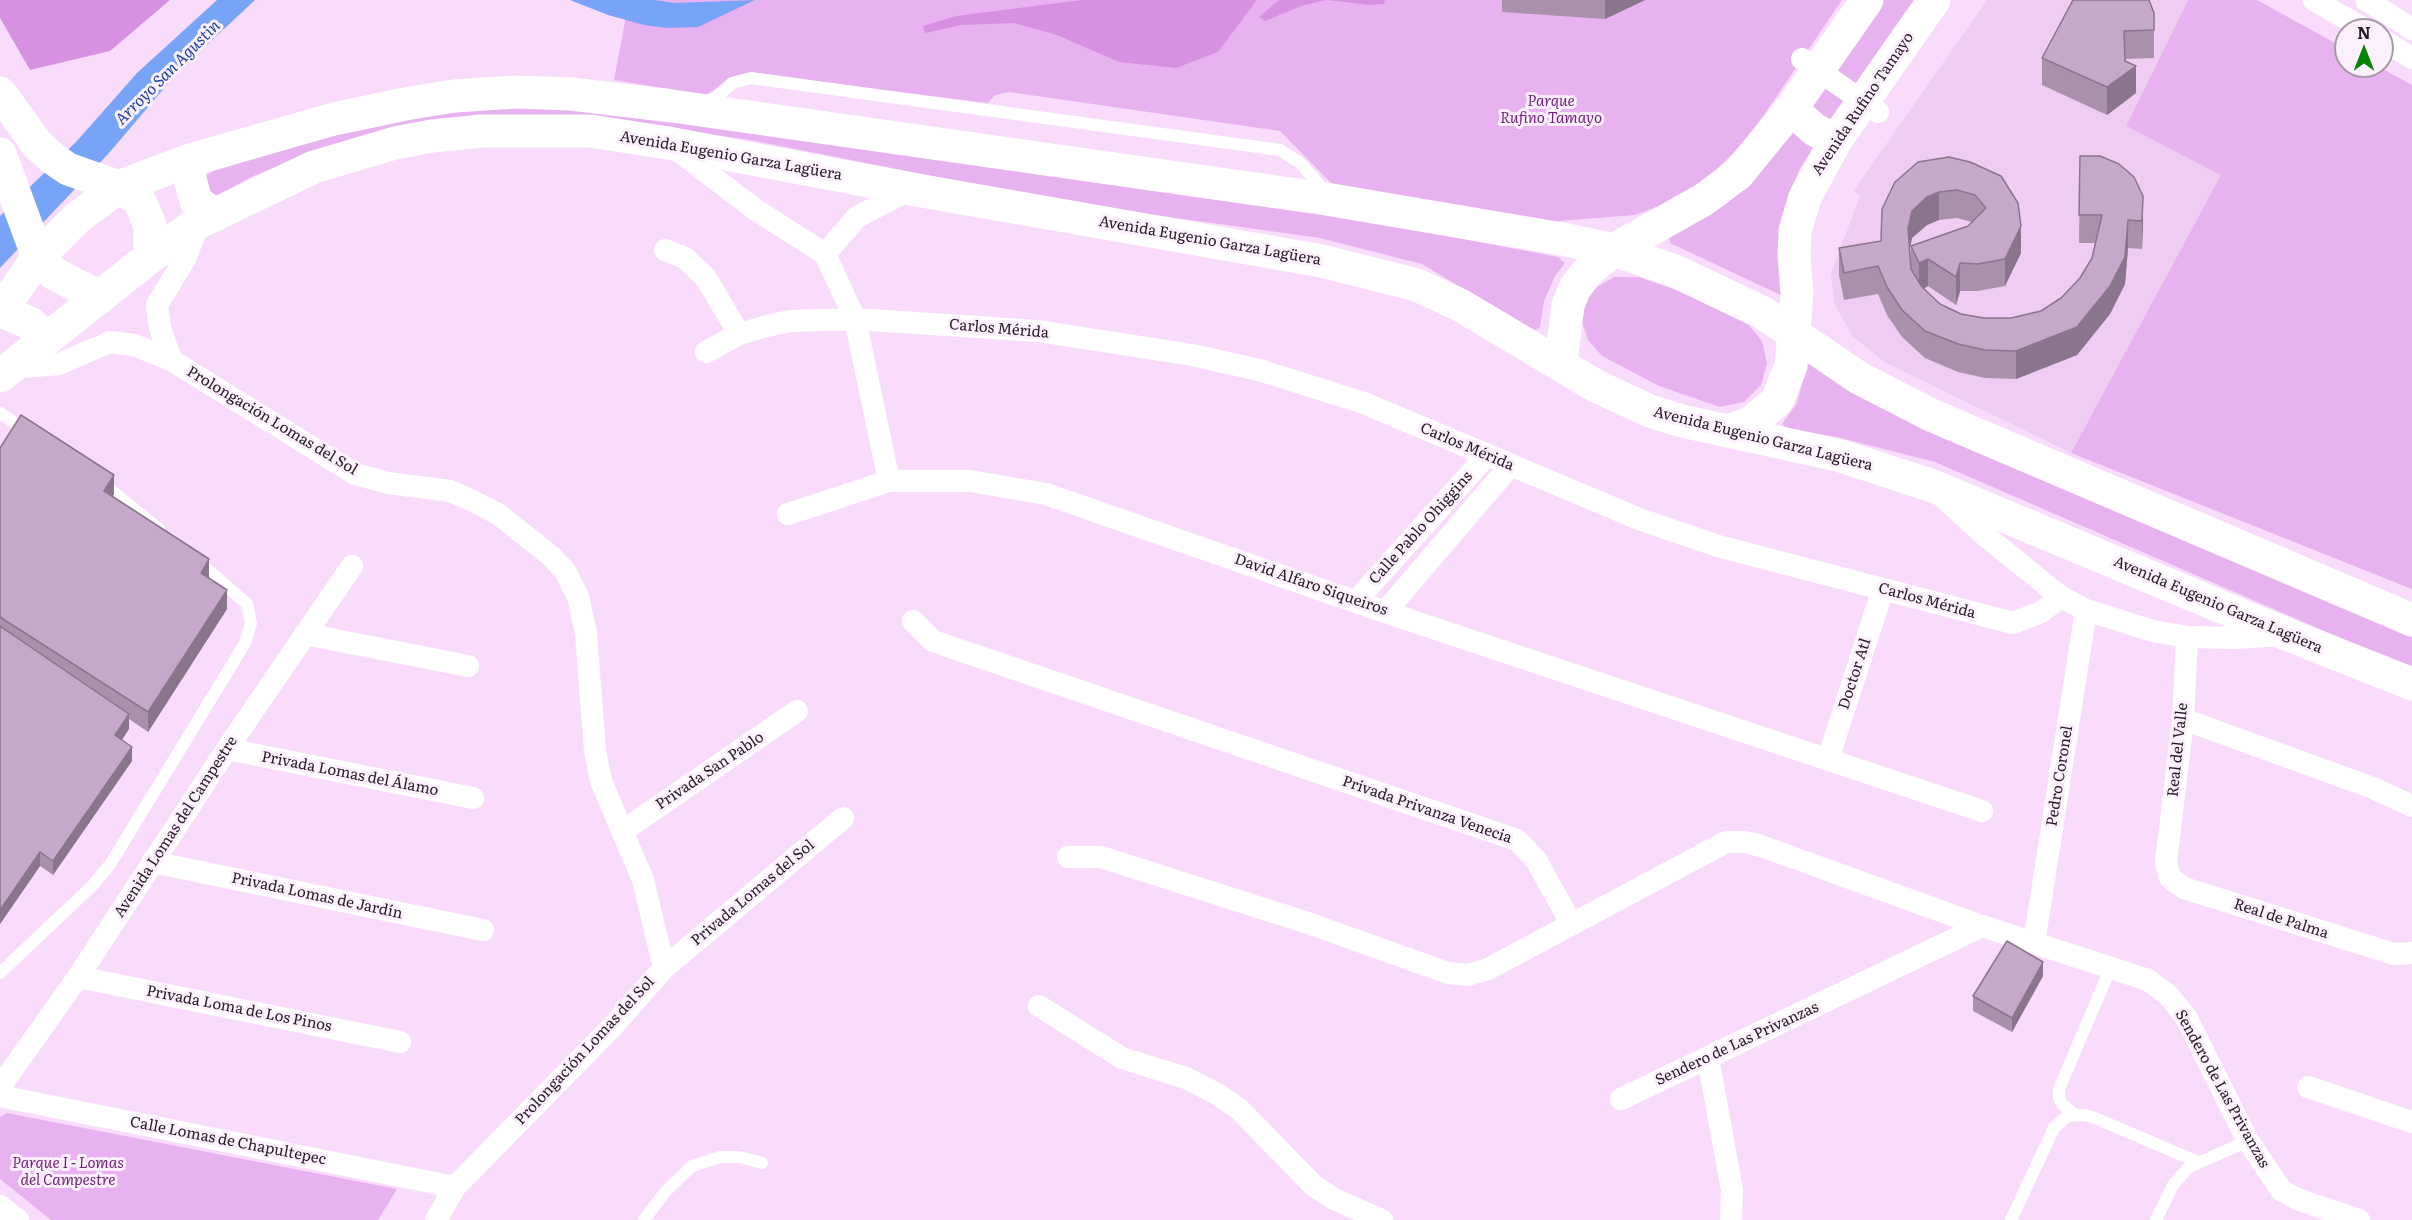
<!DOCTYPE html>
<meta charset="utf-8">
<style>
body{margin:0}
#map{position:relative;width:2412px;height:1220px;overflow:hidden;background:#f9dcfc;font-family:Literata,serif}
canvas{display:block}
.north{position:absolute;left:2334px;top:18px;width:60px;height:60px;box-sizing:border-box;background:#fcf0fd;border:2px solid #a69ba7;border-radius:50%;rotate:0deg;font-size:16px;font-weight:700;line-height:24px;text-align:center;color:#251b26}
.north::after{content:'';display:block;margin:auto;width:21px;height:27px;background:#058506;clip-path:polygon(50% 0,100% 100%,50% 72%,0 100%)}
</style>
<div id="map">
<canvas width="2412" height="1220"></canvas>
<div class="north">N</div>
</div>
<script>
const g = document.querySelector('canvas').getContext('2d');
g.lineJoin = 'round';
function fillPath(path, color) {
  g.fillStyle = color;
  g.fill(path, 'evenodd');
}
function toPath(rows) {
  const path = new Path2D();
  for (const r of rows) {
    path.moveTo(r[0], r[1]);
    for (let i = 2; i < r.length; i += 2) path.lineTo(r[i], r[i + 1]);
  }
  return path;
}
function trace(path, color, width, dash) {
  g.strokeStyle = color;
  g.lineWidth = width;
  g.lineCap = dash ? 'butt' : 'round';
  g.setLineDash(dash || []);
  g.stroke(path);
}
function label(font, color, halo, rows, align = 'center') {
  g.font = font + ' Literata,serif';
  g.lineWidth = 6;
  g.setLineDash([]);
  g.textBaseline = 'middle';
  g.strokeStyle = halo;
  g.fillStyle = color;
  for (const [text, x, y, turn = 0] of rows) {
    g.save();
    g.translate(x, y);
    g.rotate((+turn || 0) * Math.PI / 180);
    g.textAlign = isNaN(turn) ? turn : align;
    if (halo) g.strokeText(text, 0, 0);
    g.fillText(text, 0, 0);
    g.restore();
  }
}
fillPath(toPath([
 [1987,0,2188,0,2126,126,2222,174,2071,453,1886,363,1853,337,1834,303,1831,273,1860,196,1854,190]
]), '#efcdf3');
fillPath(toPath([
 [629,0,1842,0,1749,137,1711,175,1672,201,1635,215,1545,222,1334,186,1280,131,1009,92,995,95,988,103,780,77,730,79,706,95,614,80],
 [1881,0,1916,0,1800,168,1786,204,1785,297,1670,243,1669,236,1725,205,1753,179],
 [2188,0,2257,0,2346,49,2346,66,2377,66,2412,85,2412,589,2071,453,2221,175,2126,126],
 [557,104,1325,213,1558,257,1565,263,1555,276,1544,301,1540,327,1534,331,1422,264,1320,238,1069,203,750,140,604,119,309,153,251,177,210,200,201,178,214,171,390,118],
 [1614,277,1638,277,1697,297,1748,324,1762,341,1767,363,1761,385,1744,402,1720,407,1659,386,1602,356,1588,340,1582,322,1586,301,1597,287],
 [1809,357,2092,497,2412,637,2412,669,1935,462,1837,437,1786,428,1782,424,1797,403],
 [7,1113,397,1189,378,1220,51,1220,0,1179,0,1117]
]), '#e8b1ef');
fillPath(toPath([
 [0,0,170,0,110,51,30,70,0,18],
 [1082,0,1257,0,1218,52,1176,68,1119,62,1057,35,1014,23,962,25,925,33,923,26,956,16],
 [1279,0,1326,0,1301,6,1265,21,1259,17],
 [1327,0,1385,0,1384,4,1370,5]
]), '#d692e0');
fillPath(toPath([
 [217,0,255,0,177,73,109,153,0,268,0,216,76,142,137,73],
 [570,0,654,0,675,3,755,0,698,27,668,28,644,25,608,15]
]), '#78a4f7');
trace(toPath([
 [702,103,717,97,732,83,751,78,1280,150,1299,162,1318,183,1324,195],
 [0,413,29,432],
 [102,483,159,529],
 [0,973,92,886,111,863,245,643,251,623,247,604,198,561],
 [2074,1114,2062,1104,2059,1098,2059,1089,2111,967],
 [644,1220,665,1192,692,1166,720,1157,740,1157,762,1163],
 [2011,1220,2054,1128,2067,1116,2085,1115,2095,1118,2198,1162],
 [2156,1220,2173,1185,2189,1167,2248,1141]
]), '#fff', 12);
trace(toPath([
 [2314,0,2366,30],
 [2366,0,2412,29],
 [2382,40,2412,58],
 [1802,59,1878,112],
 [672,146,756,210,825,254,855,319,889,481],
 [665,250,685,258,706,278,739,334],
 [825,254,857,217,911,189],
 [706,352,739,334,767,326,790,321,855,319,1038,331,1192,355,1259,370,1364,403,1639,519,1718,546,2013,623,2041,612,2061,597],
 [171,360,160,328,157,305,186,257,199,222],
 [10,368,59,364,110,342,134,345,171,360,355,474,388,483,450,491,471,500,498,514,551,556,565,571,578,597,586,633,595,751,601,781,643,880,664,968,613,1026,455,1187,436,1220],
 [1942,496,1983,534,2061,597,2086,610,2153,631,2187,637,2238,638,2282,635],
 [788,514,889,481,970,481,1046,494,1385,612,1982,811],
 [1356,601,1487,455],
 [1385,612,1510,466],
 [913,621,933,641,1517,840,1536,860,1571,923],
 [305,634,468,666],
 [2187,637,2183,719,2166,862,2170,878,2184,888,2394,954,2412,953],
 [2183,719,2373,788,2412,806],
 [227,749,473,798],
 [1828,759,1883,589],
 [623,831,797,711],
 [1068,857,1101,857,1308,923,1448,973,1468,975,1488,969,1726,842,1745,842,1761,846,1982,926,2148,980,2168,995,2186,1017,2248,1141,2281,1190,2297,1199,2359,1220],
 [152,862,483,930],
 [2034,943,2086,610],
 [664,968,843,818],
 [78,977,400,1042],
 [1039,1006,1122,1058,1186,1078,1219,1095,1240,1110,1314,1186,1334,1199,1382,1220],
 [1708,1058,1732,1190,1731,1220],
 [0,1087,78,977,227,749,352,566],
 [2308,1087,2412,1122],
 [0,1096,455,1187],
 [1621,1099,1982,926],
 [0,1206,18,1220]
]), '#fff', 22);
trace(toPath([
 [0,93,37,144,52,158,68,169,119,187,139,200,150,225,150,257],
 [1791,109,1815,130,1836,140],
 [0,154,38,257,53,273,99,297],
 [190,160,190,179,196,201,215,215],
 [1,311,30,323,35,328,41,346],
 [0,312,38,257,77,218,119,187,190,160,334,119,405,104,454,96,516,92,571,94,672,106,1326,199,1562,239,1614,250,1675,271,1763,313,1859,378,1931,415,2412,620],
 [1561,363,1568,305,1575,288,1588,271,1614,250,1703,200,1738,174,1791,109,1867,0],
 [0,376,150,257,199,222,314,167,395,143,432,136,482,131,590,131,668,143,911,189,1322,261,1417,285,1460,305,1596,386,1650,411,1682,421,1841,456,1933,486,2286,634,2412,684],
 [1727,431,1749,424,1777,401,1791,366,1797,294,1794,256,1795,231,1805,197,1836,140,1934,0]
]), '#fff', 33);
fillPath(toPath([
 [1502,0,1645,0,1605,19,1502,12],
 [2154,13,2154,58,2125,59,2136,93,2107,115,2042,85,2042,58],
 [2080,156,2134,177,2143,224,2142,249,2128,248,2125,284,2110,314,2077,355,2016,379,1985,378,1958,372,1925,358,1902,337,1887,315,1878,294,1844,300,1839,275,1839,248,1881,241,1949,157,2021,253,2005,286,1978,291,1960,291,1956,305,1928,286,1923,289,1940,304,1961,314,1984,318,2011,318,2041,311,2061,298,2080,278,2092,258,2095,243,2079,243],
 [1957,218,1972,222,1968,226,1911,246,1911,266,1910,249,1912,238,1927,225,1939,220],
 [0,448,114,494,112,497,209,578,227,609,148,732,129,719,129,729,122,740,132,761,53,875,40,866,0,924],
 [2043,976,2012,1032,1973,1011,1973,996]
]), '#a991ac');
fillPath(toPath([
 [1605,0,1645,0,1605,19],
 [2136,66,2136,93,2107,115,2107,87],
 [1939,192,1939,220,1927,225,1912,238,1908,257,1908,229,1912,211,1927,197],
 [2143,196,2143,224,2142,249,2142,221],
 [2128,220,2128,248,2125,284,2110,314,2077,355,2016,379,2016,351,2125,257],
 [2021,226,2021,253,2005,286,2005,259],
 [1928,259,1928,286,1919,291,1919,263],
 [1960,263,1960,291,1956,305,1956,277],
 [114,475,114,494,104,510,104,491],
 [209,559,209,578,201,573],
 [227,590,227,609,148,732,148,712],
 [129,714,129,729,115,749,115,735],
 [132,747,132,761,53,875,53,861],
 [40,852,40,866,0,924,0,910],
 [2043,962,2043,976,2012,1032,2012,1018]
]), '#8a768c');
const building = toPath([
 [2073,0,2149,0,2154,13,2154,30,2124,31,2125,61,2136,66,2107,87,2042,58,2073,0],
 [2080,156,2100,156,2119,164,2134,177,2143,196,2142,221,2128,220,2125,257,2110,286,2077,327,2016,351,1985,350,1958,344,1925,331,1902,310,1887,287,1878,266,1844,273,1839,248,1881,241,1882,209,1895,182,1918,162,1949,157,1970,162,2001,176,2018,203,2021,226,2005,259,1978,264,1960,263,1956,277,1928,259,1919,263,1911,246,1968,226,1986,208,1975,195,1957,190,1939,192,1927,197,1912,211,1908,229,1911,269,1922,287,1940,304,1961,314,1984,318,2011,318,2041,311,2061,298,2080,278,2092,258,2102,215,2079,215,2080,156],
 [21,415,114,475,104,491,209,559,201,573,227,590,148,712,0,617,0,448,21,415],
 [0,626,129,714,115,735,132,747,53,861,40,852,0,910,0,626],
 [2007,941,2043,962,2012,1018,1973,996,2007,941]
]);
fillPath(building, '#c5a9c8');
trace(building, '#8a768c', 1.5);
label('italic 15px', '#711f7c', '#fcf0fd', [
 ["Parque",1551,102],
 ["Rufino Tamayo",1551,119],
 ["Parque I - Lomas",68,1164],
 ["del Campestre",68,1181]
]);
label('15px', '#251b26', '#fcf0fd', [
 ["Avenida Rufino Tamayo",1863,104,-56],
 ["Avenida Eugenio Garza Lagüera",731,156,10],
 ["Avenida Eugenio Garza Lagüera",1210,241,10],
 ["Carlos Mérida",999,329,5],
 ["Prolongación Lomas del Sol",272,421,31],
 ["Avenida Eugenio Garza Lagüera",1763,439,14],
 ["Carlos Mérida",1467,447,23],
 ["Calle Pablo Ohiggins",1421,528,-48],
 ["David Alfaro Siqueiros",1311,585,19],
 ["Carlos Mérida",1927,601,15],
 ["Avenida Eugenio Garza Lagüera",2218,605,23],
 ["Doctor Atl",1855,674,-72],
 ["Real del Valle",2178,750,-84],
 ["Privada San Pablo",710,771,-34],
 ["Privada Lomas del Álamo",350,774,11],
 ["Pedro Coronel",2060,776,-81],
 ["Privada Privanza Venecia",1427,810,19],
 ["Avenida Lomas del Campestre",176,827,-57],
 ["Privada Lomas del Sol",753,893,-40],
 ["Privada Lomas de Jardín",317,896,12],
 ["Real de Palma",2281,919,18],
 ["Privada Loma de Los Pinos",239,1009,11],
 ["Sendero de Las Privanzas",1737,1044,-25],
 ["Prolongación Lomas del Sol",585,1051,-47],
 ["Sendero de Las Privanzas",2222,1089,61],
 ["Calle Lomas de Chapultepec",228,1141,11]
]);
label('italic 16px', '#1844a3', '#fcf0fd', [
 ["Arroyo San Agustin",168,73,-45]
]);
</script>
